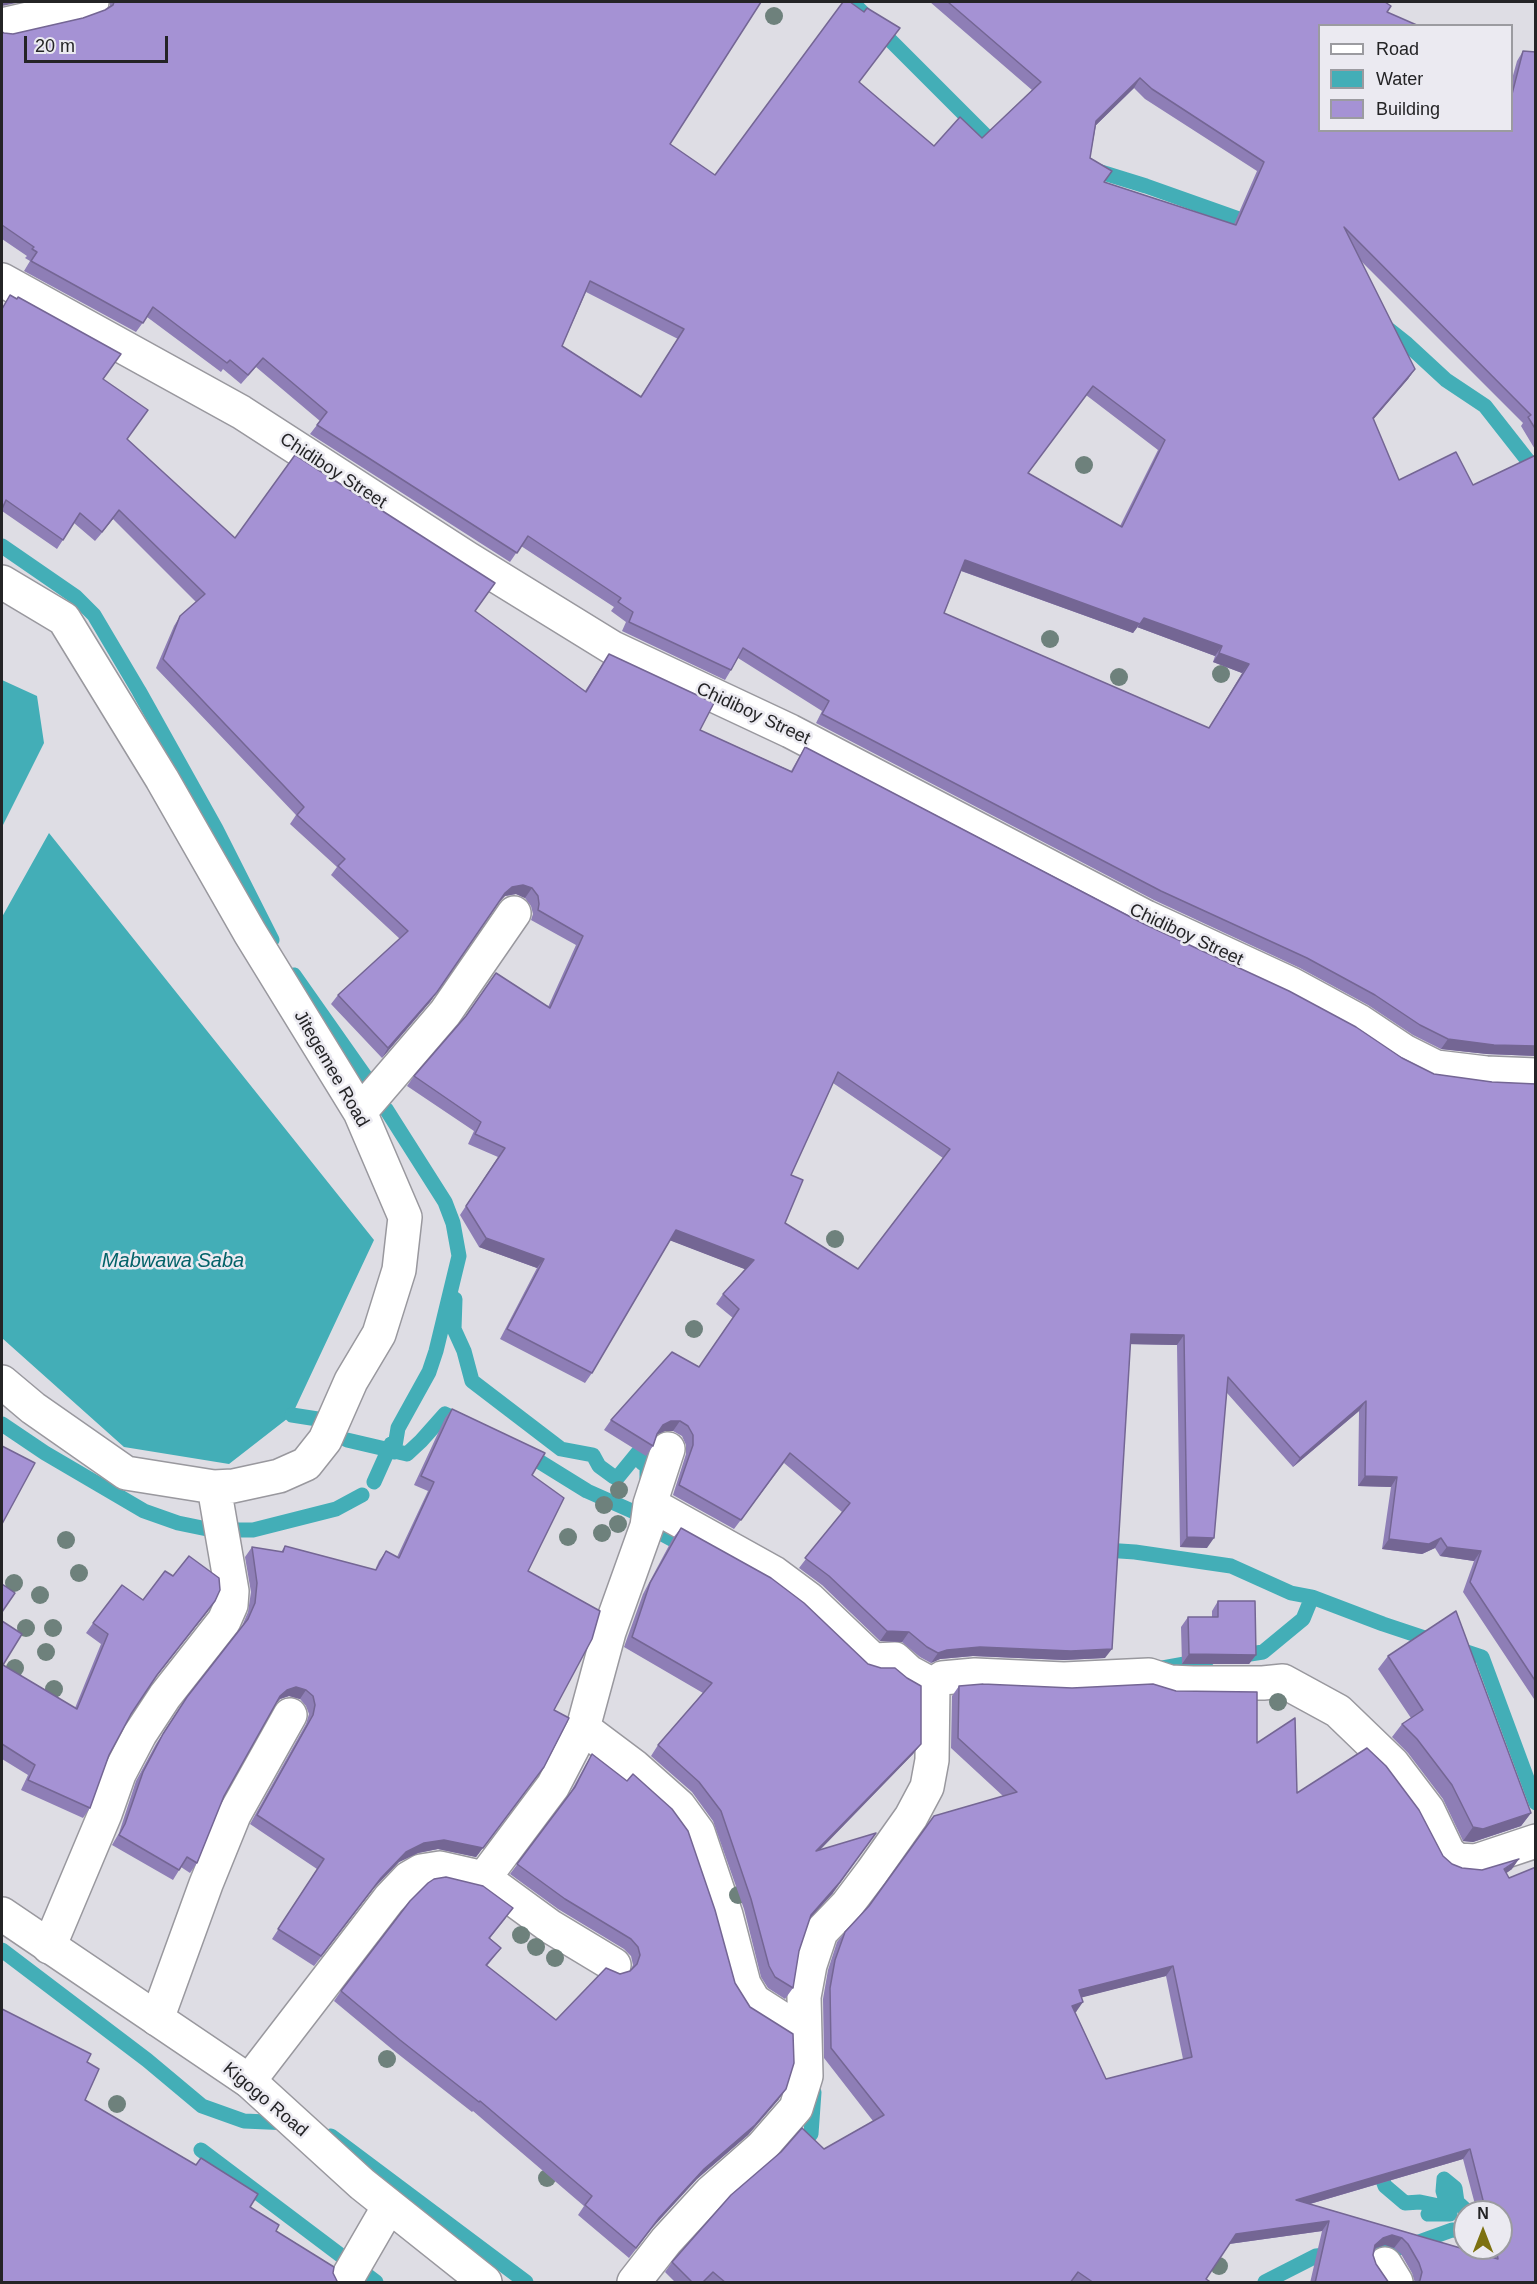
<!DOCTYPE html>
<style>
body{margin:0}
#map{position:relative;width:1537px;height:2284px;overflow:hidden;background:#dedde4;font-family:Helvetica,sans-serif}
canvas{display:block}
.frame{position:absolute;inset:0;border:3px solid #242426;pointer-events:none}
.legend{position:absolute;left:1318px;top:24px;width:195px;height:108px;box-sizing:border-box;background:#ebeaf1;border:2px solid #9b9ba0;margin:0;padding:8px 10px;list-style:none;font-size:18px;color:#242426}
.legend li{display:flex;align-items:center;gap:12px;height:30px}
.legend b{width:30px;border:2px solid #9b9ba0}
.north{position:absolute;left:1453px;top:2200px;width:60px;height:60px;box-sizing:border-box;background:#ebeaf1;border:2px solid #9b9ba0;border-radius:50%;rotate:0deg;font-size:16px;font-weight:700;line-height:24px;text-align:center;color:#242426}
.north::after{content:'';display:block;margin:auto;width:21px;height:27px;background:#7d7111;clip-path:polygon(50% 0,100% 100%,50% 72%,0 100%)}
.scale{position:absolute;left:24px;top:36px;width:144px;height:27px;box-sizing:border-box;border:3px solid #242426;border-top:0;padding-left:8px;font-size:18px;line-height:21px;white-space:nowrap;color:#242426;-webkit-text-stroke:4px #ebeaf1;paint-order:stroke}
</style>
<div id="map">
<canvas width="1537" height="2284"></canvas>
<div class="frame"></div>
<ul class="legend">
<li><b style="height:8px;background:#fff"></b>Road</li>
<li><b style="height:16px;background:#43aeb7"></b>Water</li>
<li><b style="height:16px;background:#a592d4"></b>Building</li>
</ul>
<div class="north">N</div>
<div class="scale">20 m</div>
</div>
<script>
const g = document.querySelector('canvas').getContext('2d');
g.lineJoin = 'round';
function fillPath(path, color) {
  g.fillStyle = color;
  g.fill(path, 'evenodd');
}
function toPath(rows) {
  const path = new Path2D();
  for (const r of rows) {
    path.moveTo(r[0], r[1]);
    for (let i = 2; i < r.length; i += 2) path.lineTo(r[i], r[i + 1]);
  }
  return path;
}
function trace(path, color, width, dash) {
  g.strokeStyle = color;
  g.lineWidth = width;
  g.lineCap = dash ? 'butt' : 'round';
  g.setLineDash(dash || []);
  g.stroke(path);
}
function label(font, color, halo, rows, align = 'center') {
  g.font = font + ' Helvetica,sans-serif';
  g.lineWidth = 5;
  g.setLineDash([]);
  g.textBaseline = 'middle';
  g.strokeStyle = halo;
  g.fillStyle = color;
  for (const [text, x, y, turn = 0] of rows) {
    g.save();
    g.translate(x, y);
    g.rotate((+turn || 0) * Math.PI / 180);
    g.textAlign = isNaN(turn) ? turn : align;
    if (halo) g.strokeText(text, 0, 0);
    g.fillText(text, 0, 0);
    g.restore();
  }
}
fillPath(toPath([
 [2,680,37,696,44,743,2,827],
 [49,833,374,1240,292,1415,229,1464,124,1447,2,1338,2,917]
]), '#43aeb7');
trace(toPath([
 [852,2,986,136,1003,141],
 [1091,169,1146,186,1256,225],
 [1383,325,1407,344,1446,380,1485,406,1536,471],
 [2,546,76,597,94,615,139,691,216,829,272,940],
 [294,975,372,1086],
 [455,1299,454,1329,464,1351,472,1381,561,1449,593,1455,599,1466,614,1477,618,1477,649,1439,645,1456,641,1459,642,1463,647,1462,647,1481],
 [292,1415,324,1420],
 [2,1424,45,1453,144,1511,178,1523,212,1530,253,1530,336,1509,362,1495],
 [347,1440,407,1454,421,1441,445,1414,465,1423],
 [524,1452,587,1491,641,1515,647,1526,690,1549],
 [374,1482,391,1444,394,1452,398,1428,429,1372,436,1351,459,1256,453,1223,445,1202,386,1109],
 [1100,1552,1105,1550,1135,1552,1231,1566,1291,1593,1312,1597,1383,1624,1482,1657,1536,1803],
 [1237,1656,1263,1652,1303,1619,1312,1597],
 [1157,1669,1207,1660],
 [2,1950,147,2060,202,2106,244,2121,290,2123],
 [811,2134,814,2092],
 [331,2136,526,2282],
 [201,2150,376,2282],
 [1377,2164,1385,2186,1405,2203,1420,2202,1439,2206,1428,2214,1450,2214,1443,2191,1444,2179,1455,2188,1457,2202,1468,2212],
 [1265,2282,1316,2256,1405,2247,1452,2230,1465,2231]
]), '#43aeb7', 15);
const minor = toPath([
 [2,25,72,9,92,2],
 [2,280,241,412,467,558,613,648,790,731,1146,917,1291,984,1359,1021,1404,1051,1436,1067,1486,1073,1536,1075],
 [2,582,64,619,162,779,250,933,360,1112,405,1217,399,1270,379,1334,351,1381,325,1440,306,1464,279,1476,233,1486,214,1487,126,1473,33,1408,2,1382],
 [360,1112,445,1013,514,913],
 [650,1504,774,1573,809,1599,873,1660,895,1659,909,1672,933,1685],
 [583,1728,635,1767,679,1806,698,1832,726,1915,744,1984,754,2001,804,2033],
 [484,1878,553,1786,583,1728,609,1632,647,1526,650,1504,668,1449],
 [49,1947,105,1814,119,1774,140,1734,165,1696,224,1621,231,1605,232,1591,214,1487],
 [157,2019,206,1884,234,1815,290,1715],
 [249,2081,389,1899,409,1878,421,1871,440,1868,484,1878,551,1927,614,1965],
 [1385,2264,1396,2282],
 [345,2282,389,2206],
 [634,2282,666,2241,711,2192,761,2148,796,2108,806,2076,804,1997,810,1965,821,1932,847,1905,872,1872,911,1817,927,1787,932,1760,933,1685,942,1678,975,1675,1064,1679,1149,1675,1170,1682,1193,1683,1263,1683,1283,1681,1338,1711,1393,1764,1428,1810,1448,1852,1457,1860,1476,1861,1536,1841]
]);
const secondary = toPath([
 [2,1914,249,2081,362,2184,485,2282]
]);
trace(minor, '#99989e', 36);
trace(secondary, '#99989e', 36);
trace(minor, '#fff', 33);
trace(secondary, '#fff', 33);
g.fillStyle = '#6e817c';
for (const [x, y] of [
 [774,16],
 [1084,465],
 [1050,639],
 [1221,674],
 [1119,677],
 [835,1239],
 [694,1329],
 [619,1490],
 [604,1505],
 [618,1524],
 [602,1533],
 [568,1537],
 [66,1540],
 [79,1573],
 [14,1583],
 [40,1595],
 [26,1628],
 [53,1628],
 [46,1652],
 [15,1668],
 [54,1689],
 [1278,1702],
 [738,1895],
 [521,1935],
 [536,1947],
 [555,1958],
 [387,2059],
 [117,2104],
 [547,2178],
 [1219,2266]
]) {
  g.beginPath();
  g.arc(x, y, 9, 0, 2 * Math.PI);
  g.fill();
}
fillPath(toPath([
 [110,2,761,2,670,144,715,175,859,82,934,146,982,138,1032,90,930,2,1385,2,1320,26,1512,130,1512,79,1517,61,1523,51,1536,52,1536,451,1521,426,1523,423,1360,260,1415,369,1408,379,1373,419,1399,480,1473,485,1536,455,1536,1056,1487,1054,1441,1049,1413,1035,1368,1005,1300,968,1154,900,816,723,822,711,738,658,731,670,725,680,622,631,626,622,611,611,614,607,521,546,510,562,310,434,320,421,256,367,241,384,223,369,221,372,147,317,136,332,24,271,30,261,25,258,27,256,2,239,2,32,4,33,13,34,83,18,105,10,110,6],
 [1134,88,1145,99,1257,171,1234,224,1104,182,1090,158,1096,125],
 [586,292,678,339,641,396,562,346],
 [1086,395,1158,450,1120,526,1028,473],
 [961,571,1133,633,1137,627,1215,656,1213,662,1242,673,1209,728,944,613],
 [10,295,103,379,127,439,235,538,475,612,585,691,609,654,700,730,791,771,799,757,805,747,1434,1074,1492,1082,1536,1084,1536,1702,1463,1592,1474,1561,1440,1556,1435,1548,1422,1554,1382,1549,1391,1487,1358,1486,1359,1411,1293,1467,1227,1393,1207,1548,1180,1547,1177,1345,1130,1344,1105,1658,1064,1660,973,1656,940,1659,931,1663,920,1657,902,1642,880,1641,822,1585,799,1568,842,1512,784,1463,734,1529,673,1495,686,1454,686,1445,682,1436,673,1431,665,1431,657,1434,653,1446,646,1456,604,1430,611,1420,699,1367,733,1318,716,1304,723,1294,745,1269,670,1240,592,1373,585,1383,500,1339,537,1268,479,1247,460,1215,498,1157,468,1144,474,1131,407,1086,414,1076,548,1007,576,945,531,920,533,914,531,906,525,898,516,894,505,896,499,902,430,1002,382,1058,331,1004,338,995,400,939,331,875,337,867,290,824,296,815,156,668,174,626,180,616,196,602,113,519,95,541,74,523,57,549,2,511,2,308],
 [833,1083,943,1158,858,1269,785,1223,791,1175],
 [452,1409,532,1475,528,1571,554,1710,537,1776,476,1857,438,1849,418,1853,399,1862,374,1888,314,1966,272,1939,317,1869,250,1824,306,1724,309,1714,306,1706,300,1699,289,1696,280,1699,277,1702,224,1796,197,1863,190,1873,181,1867,173,1880,112,1845,119,1833,136,1781,156,1744,187,1697,242,1626,248,1612,251,1592,245,1557,252,1547,281,1552,285,1546,375,1570,379,1561,386,1551,397,1557,428,1491,414,1485,445,1418],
 [681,1528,921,1744,913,1754,820,1850,833,1893,809,1919,799,1951,793,1988,785,1999,768,1988,761,1977,744,1909,713,1821,692,1792,651,1756,658,1745,703,1693,624,1647,643,1594,673,1538],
 [143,1600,208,1611,153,1681,131,1714,109,1755,90,1808,83,1818,21,1790,28,1775,2,1759,2,1621,3,1665,75,1708,101,1644,86,1633,93,1623],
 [1218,1601,1256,1655,1249,1664,1182,1664,1181,1627,1188,1617,1212,1617,1212,1611],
 [1388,1656,1531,1813,1521,1826,1473,1842,1463,1841,1443,1799,1408,1753,1392,1737,1402,1724,1411,1718,1378,1669],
 [959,1686,1257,1743,1297,1793,1443,1856,1452,1864,1462,1868,1482,1870,1512,1869,1506,1873,1536,2283,1415,2283,1412,2273,1401,2254,1394,2248,1385,2245,1376,2248,1373,2255,1376,2264,1389,2283,1310,2283,1322,2231,1229,2244,1206,2279,1212,2283,1072,2283,1071,2282,1071,2283,676,2283,665,2272,672,2262,824,2149,873,2121,824,2058,823,1999,828,1970,837,1942,845,1932,1003,1796,951,1748,952,1696],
 [1166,1976,1183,2059,1106,2079,1075,2012,1076,2012,1082,1997],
 [1463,2159,1477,2212,1501,2212,1501,2248,1486,2248,1488,2256,1310,2204],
 [592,1754,735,1983,779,2099,748,2135,697,2179,652,2228,629,2258,578,2215,584,2206,473,2111,472,2112,393,2050,334,2001,341,1991,506,1918,490,1938,501,1948,487,1966,556,2020,620,1974,630,1971,633,1965,631,1956,624,1949,558,1909,510,1874,569,1795,586,1764]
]), '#8e7eb6');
fillPath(toPath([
 [2,2,21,2,2,6],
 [1140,78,1134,88,1090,131,1096,121],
 [1415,369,1408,379,1366,428,1373,418],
 [119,510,113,519,95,541,102,532],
 [965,560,1140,624,1133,633,959,570],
 [1144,618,1222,646,1215,656,1137,627],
 [1219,653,1249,664,1242,673,1213,662],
 [523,885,532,888,525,898,516,894,505,896,499,902,505,893,512,887],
 [437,992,430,1002,382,1058,388,1048],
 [1448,1039,1536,1046,1536,1056,1487,1054,1441,1049],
 [676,1230,754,1260,747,1270,669,1240],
 [486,1238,544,1259,537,1268,479,1247],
 [1131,1334,1184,1335,1177,1345,1124,1344],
 [1366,1401,1359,1411,1293,1467,1300,1458],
 [671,1421,680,1421,673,1431,665,1431,656,1435,663,1425],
 [1365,1476,1397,1477,1391,1487,1358,1486],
 [1187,1537,1214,1538,1207,1548,1180,1547],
 [1441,1538,1435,1548,1422,1554,1382,1549,1389,1539],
 [1447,1547,1481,1551,1474,1561,1440,1556],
 [215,1601,208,1611,150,1684,157,1675],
 [887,1631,909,1632,902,1642,880,1641],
 [980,1647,1112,1649,1105,1658,1064,1660,973,1656,940,1659,931,1663,938,1653,947,1650],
 [1189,1654,1256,1655,1249,1664,1182,1664],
 [296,1687,306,1690,300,1699,289,1696,280,1699,274,1706,280,1696,287,1690],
 [921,1744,913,1754,809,1861,816,1851],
 [537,1776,476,1857,438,1849,418,1853,399,1862,374,1888,314,1966,381,1878,406,1852],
 [1531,1813,1521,1826,1473,1842,1463,1841,1473,1827],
 [876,1833,833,1893,803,1926,811,1915],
 [1519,1859,1512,1869,1497,1880,1504,1869],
 [1173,1966,1166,1976,1072,2000,1079,1990],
 [1083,2002,1076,2012,1065,2016,1072,2006],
 [786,2089,779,2099,748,2135,697,2179,652,2228,629,2258,659,2218,704,2169],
 [1470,2149,1463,2159,1289,2210,1296,2200],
 [1329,2221,1322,2231,1229,2244,1236,2234],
 [1392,2235,1402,2238,1394,2248,1385,2245,1376,2248,1368,2256,1375,2245,1383,2238]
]), '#746694');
const building = toPath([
 [114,2,761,2,670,144,715,175,843,2,850,2,864,12,867,8,900,28,859,82,934,146,960,117,982,138,1041,82,948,2,1385,2,1391,6,1387,12,1419,26,1320,26,1320,130,1512,130,1512,94,1523,51,1536,52,1536,430,1528,417,1531,415,1344,227,1415,369,1373,418,1399,480,1456,452,1473,485,1536,455,1536,1046,1494,1045,1448,1039,1420,1025,1375,995,1307,958,1161,891,822,714,829,701,743,648,731,670,629,622,633,612,618,602,621,598,528,536,517,553,317,425,327,412,263,358,248,375,230,360,227,363,153,307,143,323,31,261,37,252,32,249,34,247,2,225,2,32,4,33,13,34,83,18,105,10,113,5,114,2],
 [1140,78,1152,89,1264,162,1236,225,1104,182,1112,171,1090,158,1096,121,1140,78],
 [590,281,684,329,641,397,562,346,590,281],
 [1093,386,1165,440,1122,527,1028,473,1093,386],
 [965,560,1140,624,1144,618,1222,646,1219,653,1249,664,1209,728,944,613,965,560],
 [10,295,17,299,18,297,121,354,103,379,148,410,127,439,235,538,295,455,495,583,475,611,586,692,609,654,714,703,700,730,792,772,805,747,1144,924,1289,991,1356,1027,1402,1058,1434,1074,1492,1082,1536,1084,1536,1682,1470,1582,1481,1551,1447,1547,1441,1538,1429,1544,1389,1539,1397,1477,1365,1476,1366,1401,1300,1458,1228,1377,1214,1538,1187,1537,1184,1335,1131,1334,1112,1649,1071,1651,980,1647,947,1650,938,1653,927,1647,909,1632,887,1631,829,1576,805,1558,850,1503,790,1453,741,1520,679,1485,693,1445,693,1435,688,1426,680,1421,671,1421,663,1425,657,1434,653,1446,611,1420,672,1352,699,1367,739,1309,723,1294,754,1260,676,1230,592,1373,507,1329,544,1259,486,1238,466,1206,505,1148,475,1134,481,1122,414,1076,466,1016,496,973,550,1008,583,936,538,910,539,904,538,896,532,888,523,885,512,887,505,893,437,992,388,1048,338,995,408,931,338,866,345,859,297,815,304,807,163,659,180,616,205,594,119,510,102,532,80,513,63,540,6,500,2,509,2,309,10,295],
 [838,1072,950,1149,858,1269,785,1223,803,1180,791,1175,838,1072],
 [452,1409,545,1453,532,1475,564,1498,528,1571,600,1611,592,1639,554,1710,569,1718,544,1767,483,1848,444,1840,424,1843,406,1852,381,1878,321,1956,278,1929,324,1859,257,1815,313,1715,315,1705,313,1696,306,1690,296,1687,287,1690,280,1696,224,1796,197,1863,187,1857,179,1870,119,1835,125,1824,143,1772,163,1734,187,1697,248,1619,255,1603,257,1583,252,1547,283,1552,285,1546,376,1570,386,1551,399,1558,434,1482,421,1476,452,1409],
 [2,1446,35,1463,2,1524,2,1446],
 [681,1528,771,1578,804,1603,868,1664,881,1668,895,1668,907,1678,921,1686,921,1744,816,1851,876,1833,840,1882,811,1915,799,1951,793,1988,775,1977,769,1966,751,1899,721,1811,699,1782,658,1745,712,1683,632,1637,650,1583,681,1528],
 [189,1556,219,1578,220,1590,215,1601,157,1675,131,1714,109,1755,90,1808,28,1780,35,1765,2,1744,2,1621,22,1634,3,1665,77,1709,108,1634,93,1623,122,1585,143,1600,165,1571,173,1576,189,1556],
 [2,1584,15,1593,2,1612,2,1584],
 [1218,1601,1255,1601,1256,1655,1189,1654,1188,1617,1218,1617,1218,1601],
 [1456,1611,1531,1813,1483,1829,1473,1827,1452,1785,1417,1739,1402,1724,1423,1710,1388,1656,1456,1611],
 [983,1684,1072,1688,1153,1684,1176,1691,1257,1692,1257,1743,1295,1718,1297,1793,1367,1748,1386,1766,1419,1810,1443,1856,1452,1864,1462,1868,1482,1870,1519,1859,1504,1869,1509,1878,1536,1867,1536,2283,1418,2283,1420,2280,1422,2272,1419,2263,1408,2244,1402,2238,1392,2235,1383,2238,1375,2245,1373,2255,1376,2264,1389,2283,1315,2283,1329,2221,1236,2234,1206,2279,1212,2283,1094,2283,1078,2272,1070,2283,726,2283,713,2272,702,2283,693,2283,672,2262,731,2195,781,2152,802,2128,824,2149,884,2115,831,2048,830,1988,835,1960,845,1932,869,1906,934,1816,1017,1792,958,1738,959,1686,983,1684],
 [1173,1966,1192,2057,1106,2079,1072,2006,1083,2002,1079,1990,1173,1966],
 [1470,2149,1486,2212,1501,2212,1501,2248,1496,2248,1498,2259,1296,2200,1470,2149],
 [592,1754,627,1781,633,1774,672,1809,688,1831,715,1910,735,1983,750,2007,793,2034,794,2063,786,2089,755,2125,704,2169,659,2218,636,2248,585,2205,592,2196,480,2101,479,2102,400,2040,341,1991,410,1901,428,1883,434,1879,446,1877,483,1886,513,1908,489,1938,501,1948,486,1965,556,2020,606,1968,620,1974,630,1971,637,1964,640,1955,638,1947,631,1939,565,1899,517,1864,575,1787,592,1754],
 [2,2009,91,2054,87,2062,99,2069,85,2100,196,2165,201,2158,258,2194,250,2207,279,2225,276,2231,334,2267,333,2273,338,2283,2,2283,2,2009]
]);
fillPath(building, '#a592d4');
trace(building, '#746694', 1.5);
label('18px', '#242426', '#ebeaf1', [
 ["Chidiboy Street",333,471,33],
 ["Chidiboy Street",753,714,25],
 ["Chidiboy Street",1186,935,25],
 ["Jitegemee Road",331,1069,60],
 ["Kigogo Road",265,2100,40]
]);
label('italic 20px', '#046369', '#ebeaf1', [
 ["Mabwawa Saba",173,1261]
]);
</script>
